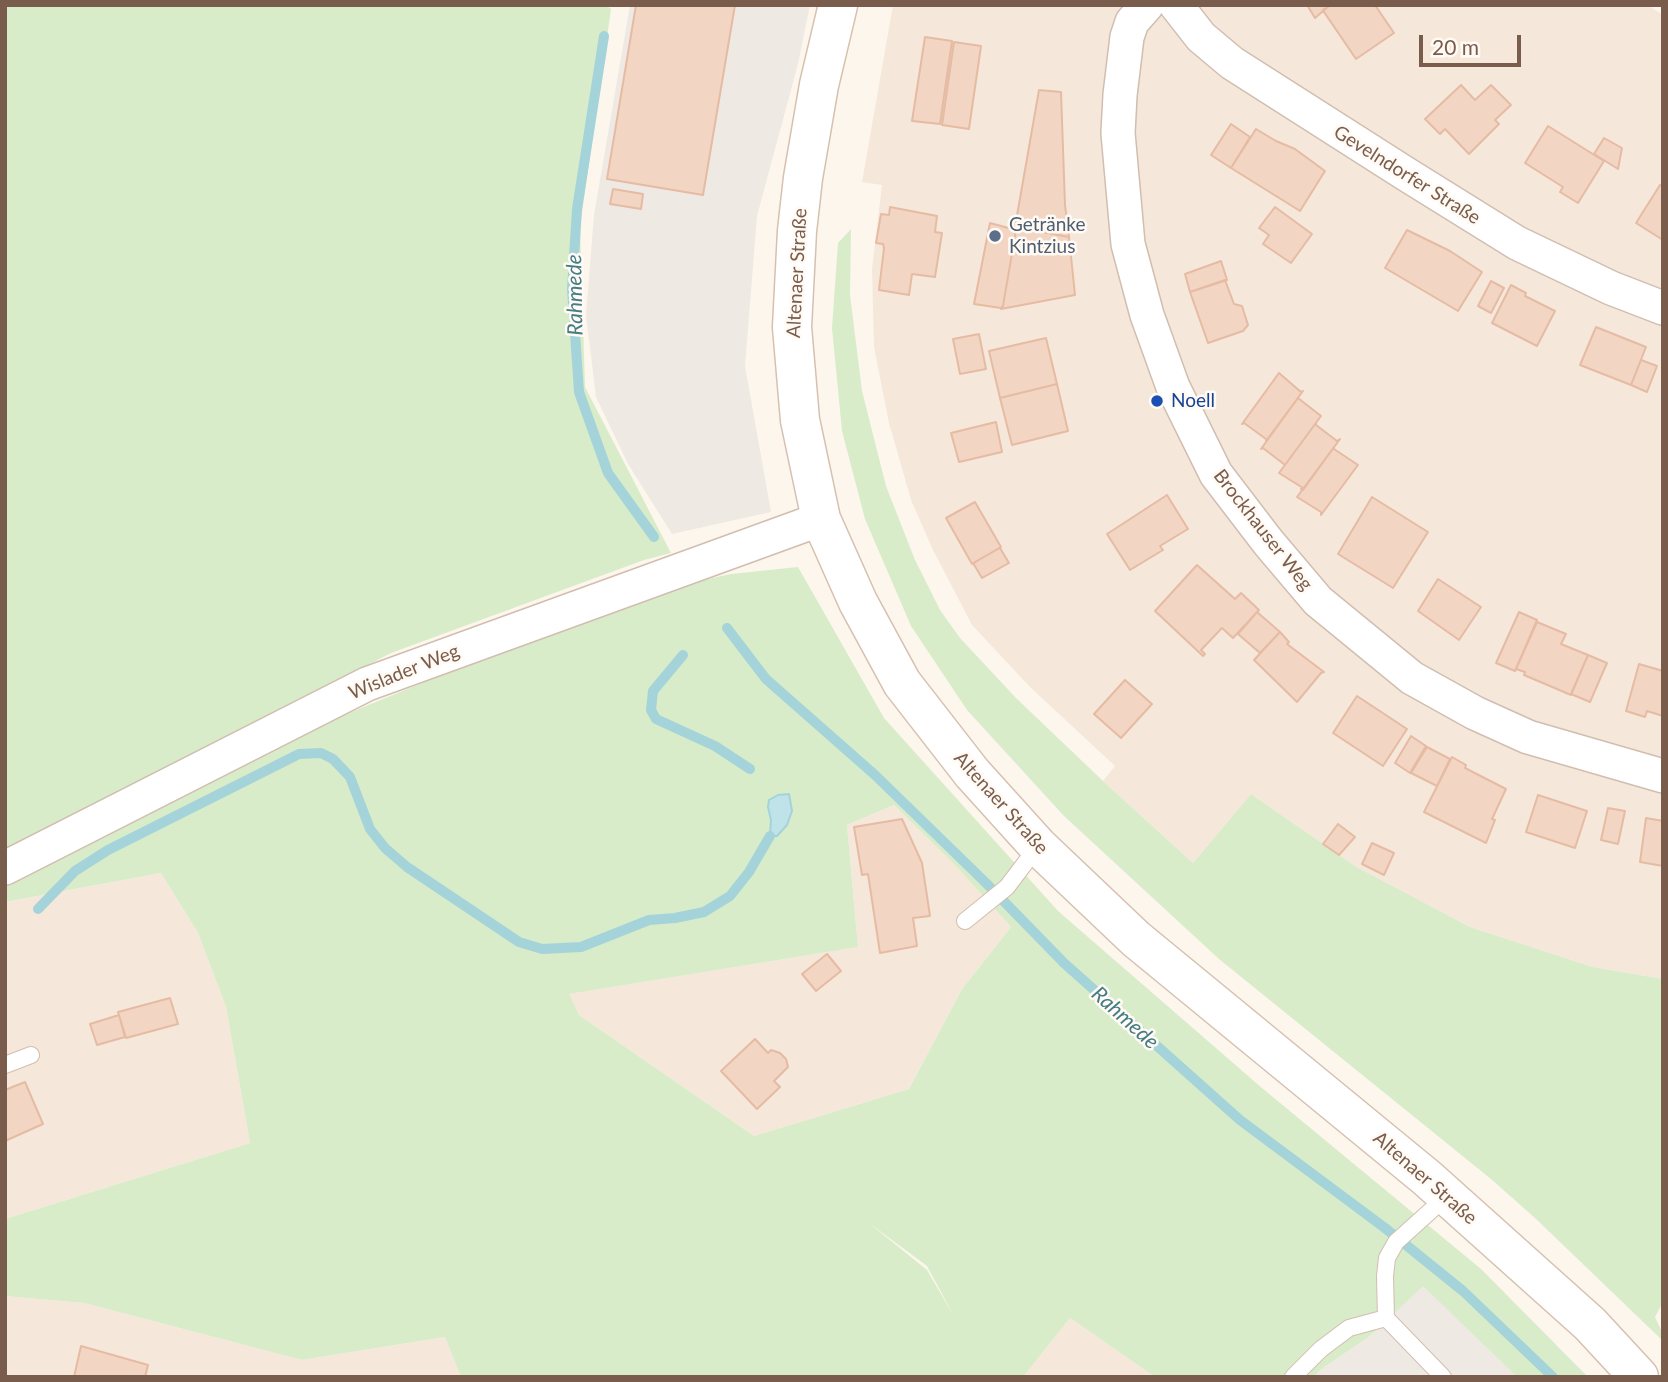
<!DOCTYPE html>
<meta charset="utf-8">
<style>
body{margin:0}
#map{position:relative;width:1668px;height:1382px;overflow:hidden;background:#fdf6ec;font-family:Lato,sans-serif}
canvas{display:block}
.frame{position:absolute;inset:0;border:7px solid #7a5c4d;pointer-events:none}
.scale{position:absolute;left:1419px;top:35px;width:102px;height:32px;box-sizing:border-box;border:4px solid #7a5c4d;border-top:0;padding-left:9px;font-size:21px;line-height:24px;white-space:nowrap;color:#7a5c4d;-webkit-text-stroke:5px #fffaf3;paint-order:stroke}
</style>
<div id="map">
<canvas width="1668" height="1382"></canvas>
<div class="frame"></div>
<div class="scale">20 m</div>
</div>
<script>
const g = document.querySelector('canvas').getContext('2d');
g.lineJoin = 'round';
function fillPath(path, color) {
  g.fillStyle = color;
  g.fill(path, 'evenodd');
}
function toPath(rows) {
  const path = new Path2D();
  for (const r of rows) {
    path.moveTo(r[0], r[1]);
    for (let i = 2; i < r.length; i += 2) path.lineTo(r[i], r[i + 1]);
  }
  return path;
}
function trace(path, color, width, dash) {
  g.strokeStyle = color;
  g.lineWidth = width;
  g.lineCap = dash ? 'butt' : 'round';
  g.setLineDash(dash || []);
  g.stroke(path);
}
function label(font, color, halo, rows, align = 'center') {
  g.font = font + ' Lato,sans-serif';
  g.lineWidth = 5;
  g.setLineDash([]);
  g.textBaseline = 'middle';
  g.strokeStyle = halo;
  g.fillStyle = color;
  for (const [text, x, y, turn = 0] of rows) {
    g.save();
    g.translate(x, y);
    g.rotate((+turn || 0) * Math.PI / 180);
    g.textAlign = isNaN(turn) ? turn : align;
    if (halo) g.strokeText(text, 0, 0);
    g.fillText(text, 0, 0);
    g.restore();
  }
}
fillPath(toPath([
 [893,5,1648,5,1663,15,1663,979,1593,967,1470,927,1355,866,1251,794,1193,863,1103,781,1115,766,1030,687,972,625,933,550,911,500,889,423,874,347,872,269,882,185,862,182],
 [894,805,956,866,1011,927,962,989,909,1089,754,1136,579,1015,568,994,858,947,847,825],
 [161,873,198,933,226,1007,250,1143,5,1219,5,902],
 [5,1296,84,1303,302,1360,445,1337,461,1377,5,1377],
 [1070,1318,1155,1377,1023,1377]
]), '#f5e8da');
fillPath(toPath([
 [630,5,810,5,798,64,757,216,745,366,771,512,672,534,628,464,596,397,586,315,594,215],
 [1423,1285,1517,1377,1314,1377,1320,1370,1370,1336]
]), '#efe9e4');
fillPath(toPath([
 [5,5,606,5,611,9,580,227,585,387,671,553,644,560,391,653,5,853],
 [851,229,850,295,862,391,886,486,915,560,940,610,960,638,1016,698,1103,781,1193,863,1251,794,1355,866,1470,927,1593,967,1663,979,1663,1302,1655,1317,1663,1334,1663,1341,1535,1218,1491,1179,1219,959,1064,816,967,710,911,626,865,519,842,431,832,328,838,243],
 [798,567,884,718,1058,911,1262,1088,1481,1269,1588,1377,1517,1377,1423,1286,1370,1336,1320,1370,1314,1377,1155,1377,1070,1318,1023,1377,461,1377,445,1337,302,1360,84,1303,5,1296,5,1219,250,1143,226,1007,198,933,161,873,5,902,5,878,273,744,476,661,680,585,731,574],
 [894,805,956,866,1011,927,962,989,909,1089,754,1136,579,1015,569,994,858,947,847,825],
 [869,1223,927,1266,955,1318,927,1270]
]), '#d8ecc9');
const water = toPath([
 [789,794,792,811,787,825,777,836,770,836,771,820,768,807,769,800,778,795,789,794]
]);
fillPath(water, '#bfe3e8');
trace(water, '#a5d3da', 2);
trace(toPath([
 [604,36,577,209,572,289,579,392,608,473,654,537],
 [727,628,766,679,875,775,986,883,1064,963,1240,1120,1385,1228,1463,1291,1553,1377],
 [683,655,653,691,651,710,656,719,715,746,750,769],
 [38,909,75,871,108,850,299,754,321,753,333,759,350,777,370,829,385,848,407,867,519,942,542,949,581,947,649,920,675,918,704,912,730,896,749,872,770,836]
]), '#a5d3da', 10);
const building = toPath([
 [636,5,735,5,703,195,607,179,636,5],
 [1307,5,1330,5,1315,18,1307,5],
 [1330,5,1375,5,1394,33,1356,59,1324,12,1323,10,1330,5],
 [925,37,952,41,940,124,912,121,925,37],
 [954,42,981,46,969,129,942,125,954,42],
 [1461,85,1475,100,1491,85,1511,105,1495,120,1499,124,1469,154,1445,129,1440,134,1425,119,1461,85],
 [1039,90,1061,92,1065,205,1069,237,1015,227,1039,90],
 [1231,124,1250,137,1231,168,1211,155,1231,124],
 [1548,126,1604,161,1578,203,1560,192,1563,187,1525,163,1548,126],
 [1256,129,1276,141,1295,149,1325,171,1300,211,1231,168,1256,129],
 [1604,138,1622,148,1618,169,1594,154,1604,138],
 [1660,185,1663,187,1663,240,1636,223,1660,185],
 [613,189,643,194,641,209,610,204,613,189],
 [890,207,937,216,935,232,942,233,935,277,912,274,909,295,879,290,884,248,883,244,876,243,881,214,889,215,890,207],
 [1275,207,1312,234,1291,263,1263,244,1269,235,1259,228,1275,207],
 [990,223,1016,230,1003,306,1001,308,974,304,990,223],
 [1015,227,1069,237,1075,295,1001,309,1003,306,1016,230,1014,230,1015,227],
 [1407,230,1450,251,1482,272,1458,311,1385,268,1407,230],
 [1221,261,1227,280,1190,292,1185,274,1221,261],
 [1225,280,1234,304,1242,306,1248,325,1243,331,1208,343,1190,292,1225,280],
 [1491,281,1504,288,1491,313,1478,306,1491,281],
 [1511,285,1526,293,1525,296,1555,311,1537,346,1492,323,1511,285],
 [1596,327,1646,347,1631,385,1580,365,1596,327],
 [979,334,986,369,960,374,953,339,979,334],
 [1046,338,1057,384,1000,398,989,351,1046,338],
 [1641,360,1657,366,1647,392,1631,385,1641,360],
 [1279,373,1301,392,1303,391,1266,441,1266,439,1244,423,1242,424,1279,373],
 [1057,384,1068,431,1012,445,1000,398,1057,384],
 [1298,398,1321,416,1285,465,1263,448,1261,449,1298,398],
 [996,422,1002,452,959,462,951,433,996,422],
 [1316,423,1316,425,1337,441,1340,439,1303,490,1301,489,1303,488,1279,473,1316,423],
 [1334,447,1334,449,1358,465,1321,515,1321,512,1297,497,1334,447],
 [1167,495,1188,529,1160,546,1163,550,1130,570,1107,534,1167,495],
 [1372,497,1428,532,1393,588,1338,554,1372,497],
 [975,502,1001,547,972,564,946,518,975,502],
 [1000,548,1009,563,982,578,973,563,1000,548],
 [1197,565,1235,599,1241,593,1259,610,1233,638,1222,628,1201,650,1205,654,1203,656,1155,611,1197,565],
 [1438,579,1481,607,1459,640,1418,611,1438,579],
 [1257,612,1280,632,1260,653,1238,634,1257,612],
 [1519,612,1537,620,1515,671,1496,663,1519,612],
 [1537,622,1566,634,1561,644,1588,655,1571,695,1524,675,1525,672,1516,669,1537,622],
 [1280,632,1289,642,1287,644,1324,672,1321,673,1297,702,1254,660,1280,632],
 [1588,655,1607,663,1590,702,1571,694,1588,655],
 [1639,664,1663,671,1663,716,1647,711,1645,717,1626,711,1639,664],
 [1125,680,1152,704,1121,738,1094,714,1125,680],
 [1357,696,1407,729,1383,766,1333,733,1357,696],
 [1411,736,1426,746,1410,773,1395,763,1411,736],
 [1427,747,1450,759,1437,786,1411,773,1427,747],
 [1452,757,1466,765,1465,768,1506,789,1492,819,1495,820,1486,843,1424,812,1452,757],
 [1538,795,1587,811,1575,848,1526,832,1538,795],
 [1608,808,1625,811,1618,844,1601,840,1608,808],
 [1646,818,1663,821,1663,866,1640,862,1646,818],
 [902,819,922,863,930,916,913,918,917,946,880,953,868,874,862,875,854,827,902,819],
 [1338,824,1355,837,1339,855,1323,844,1338,824],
 [1372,843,1394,853,1384,875,1362,864,1372,843],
 [827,954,841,971,816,991,802,974,827,954],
 [170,998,178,1024,126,1038,118,1012,170,998],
 [119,1015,125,1037,97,1045,90,1024,119,1015],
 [755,1039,768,1053,771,1050,780,1053,786,1059,788,1067,774,1081,780,1087,757,1109,721,1071,755,1039],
 [25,1082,43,1124,5,1141,5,1090,25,1082],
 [81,1346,148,1365,145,1377,74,1377,81,1346]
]);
fillPath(building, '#f3d5c3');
trace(building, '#e6bba3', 2);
const service = toPath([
 [965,921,1007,887,1038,846],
 [5,1065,31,1055],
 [1293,1377,1321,1349,1349,1328,1386,1318],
 [1443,1377,1386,1318,1385,1276,1387,1258,1396,1242,1447,1196]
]);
const minor = toPath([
 [1147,5,1132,22,1127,37,1120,95,1118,133,1128,244,1147,315,1173,387,1216,474,1268,542,1318,601,1412,678,1475,713,1528,737,1663,776],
 [1176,5,1201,37,1232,63,1406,174,1517,243,1611,288,1663,308],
 [5,868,367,684,821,519]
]);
const secondary = toPath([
 [838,5,819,85,803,178,797,231,792,327,800,420,821,519,858,602,902,683,972,773,1038,846,1136,939,1427,1178,1590,1324,1639,1377]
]);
trace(service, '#d1beb0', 18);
trace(minor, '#d1beb0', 36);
trace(secondary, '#d6c0b0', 41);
trace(service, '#fff', 16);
trace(minor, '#fff', 33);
trace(secondary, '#fff', 38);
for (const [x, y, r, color] of [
 [995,236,7,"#5c6f8a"],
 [1157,401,7,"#1a4fb4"]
]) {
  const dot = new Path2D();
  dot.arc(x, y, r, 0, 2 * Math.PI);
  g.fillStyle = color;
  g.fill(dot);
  trace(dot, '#fffaf3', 2.5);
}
label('19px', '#7a5c4d', '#fffaf3', [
 ["Gevelndorfer Straße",1407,175,32],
 ["Altenaer Straße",797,273,-87],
 ["Brockhauser Weg",1263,530,52],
 ["Wislader Weg",404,672,-22],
 ["Altenaer Straße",1001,803,48],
 ["Altenaer Straße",1425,1178,41]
]);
label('19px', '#4e5e75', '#fffaf3', [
 ["Getränke",1009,225],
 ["Kintzius",1009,247]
], 'left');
label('19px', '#164399', '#fffaf3', [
 ["Noell",1171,401]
], 'left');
label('italic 21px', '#437c86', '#fffaf3', [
 ["Rahmede",575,295,-91],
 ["Rahmede",1125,1018,42]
]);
</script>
